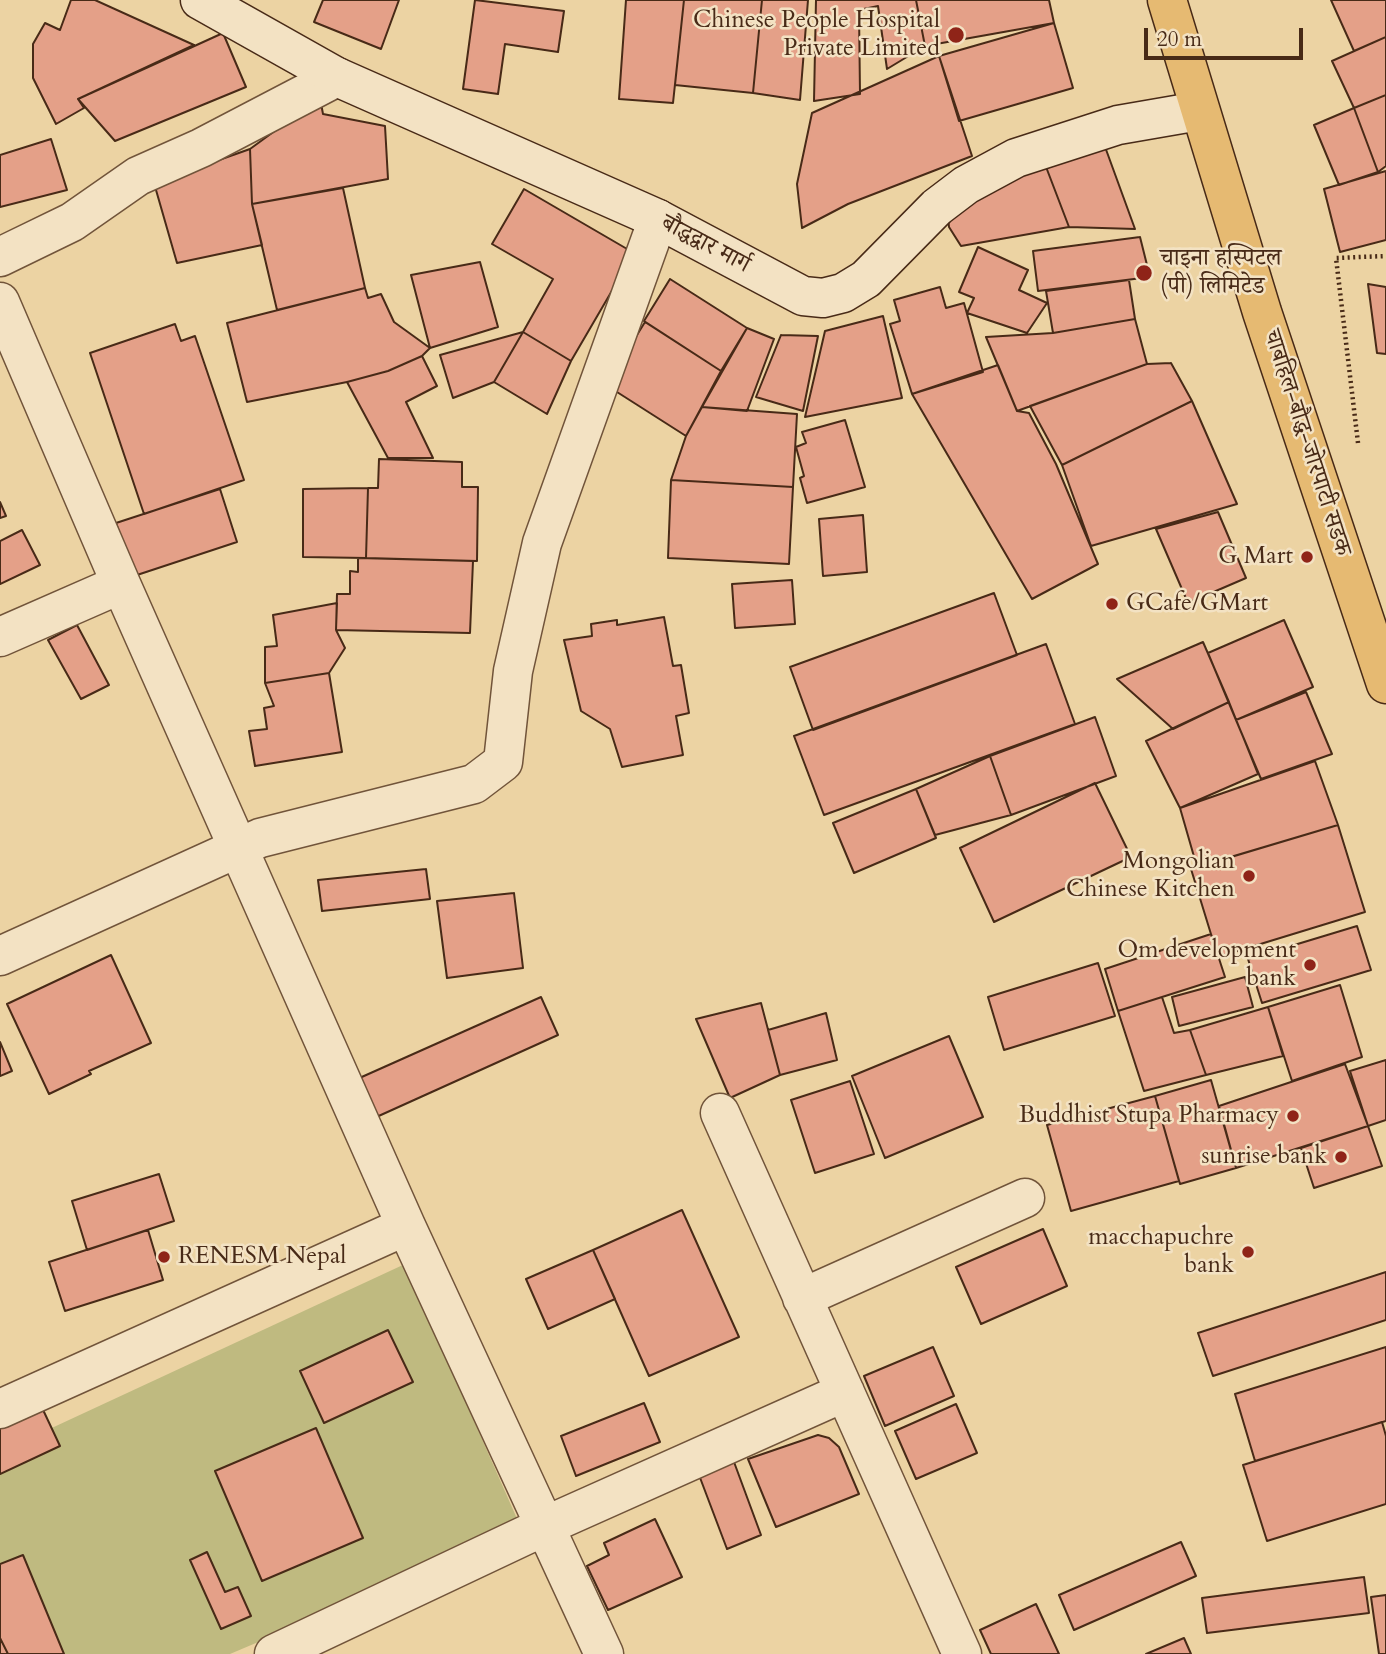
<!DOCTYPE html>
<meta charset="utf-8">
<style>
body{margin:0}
#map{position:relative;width:1386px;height:1654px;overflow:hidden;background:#ecd3a3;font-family:Cardo,serif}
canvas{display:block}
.scale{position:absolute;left:1144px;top:28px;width:159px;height:32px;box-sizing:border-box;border:4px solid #482a17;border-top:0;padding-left:9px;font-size:21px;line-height:24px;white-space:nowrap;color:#482a17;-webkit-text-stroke:5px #f3e2c3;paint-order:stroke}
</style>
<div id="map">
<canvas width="1386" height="1654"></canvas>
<div class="scale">20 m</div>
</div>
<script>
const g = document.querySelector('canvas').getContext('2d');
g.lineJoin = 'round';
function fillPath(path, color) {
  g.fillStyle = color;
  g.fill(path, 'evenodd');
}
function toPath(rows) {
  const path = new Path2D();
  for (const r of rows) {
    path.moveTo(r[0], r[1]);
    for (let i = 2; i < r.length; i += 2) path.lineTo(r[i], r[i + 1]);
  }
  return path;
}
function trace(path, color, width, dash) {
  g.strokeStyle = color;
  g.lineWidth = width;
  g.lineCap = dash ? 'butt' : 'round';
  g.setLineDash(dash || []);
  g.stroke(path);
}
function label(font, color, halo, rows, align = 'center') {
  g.font = font + ' Cardo,"Noto Serif Devanagari",serif';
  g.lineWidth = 5;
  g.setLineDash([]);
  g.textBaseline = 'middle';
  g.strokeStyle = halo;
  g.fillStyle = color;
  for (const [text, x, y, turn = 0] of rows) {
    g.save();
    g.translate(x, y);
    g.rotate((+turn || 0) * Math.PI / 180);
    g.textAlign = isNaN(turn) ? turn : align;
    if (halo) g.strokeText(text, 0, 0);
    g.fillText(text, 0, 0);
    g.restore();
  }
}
fillPath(toPath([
 [405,1264,522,1530,230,1654,0,1654,0,1452]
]), '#bfba80');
const building = toPath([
 [71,0,95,0,194,45,78,99,84,108,56,124,33,78,33,44,45,23,60,30,71,0],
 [323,0,399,0,381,49,314,22,323,0],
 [475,0,564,11,558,52,505,44,498,94,463,89,475,0],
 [626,0,684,0,673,103,619,99,626,0],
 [684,0,762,0,753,93,675,85,684,0],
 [762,0,808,0,800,100,753,93,762,0],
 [816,0,916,0,925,46,887,69,878,6,859,10,860,94,814,101,816,0],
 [916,0,1049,0,1054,23,925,46,916,0],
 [1331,0,1386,0,1386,37,1354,51,1331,0],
 [1054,23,1073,88,959,121,939,56,1054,23],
 [223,33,246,87,115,141,78,99,223,33],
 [1386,37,1386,95,1354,108,1332,61,1386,37],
 [939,56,972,156,848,204,802,228,797,184,812,113,939,56],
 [1386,95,1386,166,1378,172,1354,108,1386,95],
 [320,98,323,114,385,126,388,179,252,204,250,149,320,98],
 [1354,108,1378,172,1339,185,1314,125,1354,108],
 [51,139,67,190,0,207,0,155,51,139],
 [1104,144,1135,229,1069,227,1043,159,1104,144],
 [250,149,252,204,262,245,177,263,154,183,250,149],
 [1043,159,1069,227,961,246,949,227,947,208,1043,159],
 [1386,171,1386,240,1340,252,1324,189,1386,171],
 [343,188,365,288,277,310,252,204,343,188],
 [524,189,634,253,571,361,523,332,553,279,492,244,524,189],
 [1140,237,1150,277,1038,291,1033,251,1140,237],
 [978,247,1028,270,1019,290,1047,303,1027,333,967,313,974,298,959,292,978,247],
 [480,262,498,327,430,348,411,275,480,262],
 [670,279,747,328,721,371,644,321,670,279],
 [1129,280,1135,319,1053,333,1046,291,1129,280],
 [1368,284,1386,287,1386,354,1377,353,1368,284],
 [940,287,946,308,964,303,983,372,912,394,890,324,900,321,894,300,940,287],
 [365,288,368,298,381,294,394,322,430,348,422,356,388,371,347,382,247,402,227,323,365,288],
 [883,316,902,398,805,417,825,331,883,316],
 [1135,319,1147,364,1017,411,986,337,1053,333,1135,319],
 [645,322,721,371,686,436,606,385,645,322],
 [175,324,181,341,195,336,244,480,144,514,90,353,175,324],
 [747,328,774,339,747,411,702,407,747,328],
 [523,332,494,382,453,398,440,355,523,332],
 [523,332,571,361,547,414,494,382,523,332],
 [781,335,818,336,803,411,756,397,781,335],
 [422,356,437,386,406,402,433,458,388,458,347,382,388,371,422,356],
 [1171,363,1192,401,1062,465,1030,406,1147,364,1171,363],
 [998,365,1017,411,1029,413,1056,464,1098,564,1032,599,912,394,998,365],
 [1192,401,1237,504,1091,546,1062,465,1192,401],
 [702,407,797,414,793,487,671,480,686,436,702,407],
 [845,420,865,487,807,503,800,478,804,476,796,447,806,443,802,432,845,420],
 [379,459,462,462,462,487,478,487,477,561,366,558,368,488,378,488,379,459],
 [671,480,793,487,789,564,668,558,671,480],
 [368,488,366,558,303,557,303,489,368,488],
 [220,489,237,542,134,576,116,523,220,489],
 [0,502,6,516,0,518,0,502],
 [1218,512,1246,578,1188,603,1156,529,1218,512],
 [863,515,867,572,823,576,819,519,863,515],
 [22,530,40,565,0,584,0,541,22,530],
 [358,558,473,561,470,633,336,630,337,594,350,594,350,571,358,572,358,558],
 [792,580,795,624,735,628,732,584,792,580],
 [994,593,1017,655,813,730,790,667,994,593],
 [337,603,336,630,345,648,329,673,265,683,265,647,277,646,273,615,337,603],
 [664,617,673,666,681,665,689,713,676,716,683,755,622,767,610,729,581,711,564,640,592,636,591,624,617,620,617,625,664,617],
 [1284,620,1313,687,1236,720,1208,653,1284,620],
 [77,625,109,685,81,699,48,640,77,625],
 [1203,642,1229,702,1173,729,1117,679,1203,642],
 [1046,644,1075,724,824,815,794,736,1046,644],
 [329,673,342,752,255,766,249,731,267,729,264,708,274,706,265,683,329,673],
 [1306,692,1332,754,1261,779,1236,720,1306,692],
 [1229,702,1258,774,1180,808,1146,741,1229,702],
 [1095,717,1116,776,1011,815,990,756,1095,717],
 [990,756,1011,815,935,835,916,789,990,756],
 [1315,761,1338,825,1197,867,1180,808,1315,761],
 [1095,783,1131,857,994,922,960,848,1095,783],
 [916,789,936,838,854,873,833,823,916,789],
 [1338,825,1365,912,1218,957,1191,869,1338,825],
 [426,869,430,899,322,911,318,880,426,869],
 [514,893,523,968,447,978,437,901,514,893],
 [1357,926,1371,970,1262,1003,1248,959,1357,926],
 [1211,934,1225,977,1118,1011,1105,969,1211,934],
 [111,955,151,1043,89,1071,91,1074,49,1094,7,1004,111,955],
 [1098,963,1115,1016,1004,1050,988,997,1098,963],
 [1245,977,1253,1007,1179,1026,1172,997,1245,977],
 [1340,985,1362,1057,1292,1081,1268,1007,1340,985],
 [541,997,558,1035,372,1119,355,1080,541,997],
 [1162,997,1174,1033,1190,1030,1206,1075,1144,1091,1118,1011,1162,997],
 [761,1003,780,1075,730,1098,696,1019,761,1003],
 [1268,1007,1283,1056,1206,1075,1190,1030,1268,1007],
 [826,1013,837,1060,780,1075,768,1030,826,1013],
 [949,1036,983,1117,885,1158,852,1076,949,1036],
 [0,1042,12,1071,0,1076,0,1042],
 [1386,1060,1386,1120,1368,1126,1350,1071,1386,1060],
 [1345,1064,1368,1126,1236,1168,1219,1106,1345,1064],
 [1211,1080,1236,1168,1180,1184,1155,1096,1211,1080],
 [850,1081,874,1154,815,1173,791,1100,850,1081],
 [1155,1096,1179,1181,1071,1211,1047,1125,1155,1096],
 [1368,1126,1382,1166,1314,1188,1301,1148,1368,1126],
 [159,1174,174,1221,87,1250,72,1201,159,1174],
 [682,1210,739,1337,649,1376,593,1250,682,1210],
 [1043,1229,1067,1286,981,1324,956,1267,1043,1229],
 [148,1230,163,1280,65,1311,49,1262,148,1230],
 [593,1250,615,1299,548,1329,526,1279,593,1250],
 [1386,1272,1386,1320,1213,1376,1198,1333,1386,1272],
 [388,1330,413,1382,324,1423,300,1371,388,1330],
 [933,1347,954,1396,885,1426,864,1376,933,1347],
 [1386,1347,1386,1421,1255,1461,1235,1394,1386,1347],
 [37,1397,60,1446,0,1474,0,1414,37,1397],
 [644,1403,660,1442,576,1476,561,1436,644,1403],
 [956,1404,977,1453,916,1479,895,1431,956,1404],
 [1382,1422,1386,1436,1386,1504,1267,1541,1243,1465,1382,1422],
 [316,1428,363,1538,262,1581,215,1471,316,1428],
 [818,1435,829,1438,839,1447,859,1494,776,1527,748,1459,818,1435],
 [734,1462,761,1535,727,1549,699,1475,734,1462],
 [655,1519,682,1577,608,1610,587,1566,609,1555,604,1543,655,1519],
 [1181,1542,1196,1576,1074,1630,1059,1595,1181,1542],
 [207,1552,225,1592,238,1587,251,1616,221,1629,190,1560,207,1552],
 [23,1555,64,1654,8,1654,0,1638,0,1564,23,1555],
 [1364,1577,1369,1613,1207,1633,1202,1598,1364,1577],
 [1386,1595,1386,1654,1379,1654,1371,1597,1386,1595],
 [1036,1604,1059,1654,991,1654,980,1630,1036,1604],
 [0,1638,8,1654,0,1654,0,1638],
 [1184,1638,1191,1654,1146,1654,1184,1638]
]);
fillPath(building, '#e4a088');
trace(building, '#482a17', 2);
const street = toPath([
 [0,257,72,222,138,176,201,148,337,77],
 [0,302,121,584,406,1226,604,1654],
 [0,637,121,584],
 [0,956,260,838,474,784,503,762,513,671,542,543,658,219],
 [720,1113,962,1654],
 [802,1298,1025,1198],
 [0,1409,406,1226],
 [274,1654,545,1526,845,1392]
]);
const secondary = toPath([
 [200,0,337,77,658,219,803,296,823,298,843,293,866,279,937,207,966,185,1016,158,1118,125,1199,111]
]);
const primary = toPath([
 [1167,0,1262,312,1386,684]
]);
trace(street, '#71543a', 41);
trace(secondary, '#482a17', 41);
trace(primary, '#482a17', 41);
trace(toPath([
 [1358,443,1336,258,1386,256]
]), '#482a17', 4.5, [2, 3.5]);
trace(street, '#f3e2c3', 38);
trace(secondary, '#f3e2c3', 38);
trace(primary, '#e6ba72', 38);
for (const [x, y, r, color] of [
 [956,35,9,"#8f2418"],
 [1144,273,9,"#8f2418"],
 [1307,557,7,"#8f2418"],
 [1112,604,7,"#8f2418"],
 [1249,876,7,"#8f2418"],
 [1310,965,7,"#8f2418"],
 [1293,1116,7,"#8f2418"],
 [1341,1157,7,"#8f2418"],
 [1248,1252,7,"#8f2418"],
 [164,1257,7,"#8f2418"]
]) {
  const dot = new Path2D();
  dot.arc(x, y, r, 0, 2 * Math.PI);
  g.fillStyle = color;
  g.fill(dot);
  trace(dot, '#f3e2c3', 2.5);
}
label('24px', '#482a17', '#f3e2c3', [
 ["Chinese People Hospital",940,21],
 ["Private Limited",940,49],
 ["चाइना हस्पिटल",1160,259,"left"],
 ["(पी) लिमिटेड",1160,287,"left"],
 ["G Mart",1293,557],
 ["GCafe/GMart",1126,604,"left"],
 ["Mongolian",1235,862],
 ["Chinese Kitchen",1235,890],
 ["Om development",1296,951],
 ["bank",1296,979],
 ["Buddhist Stupa Pharmacy",1279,1116],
 ["sunrise bank",1327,1157],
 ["macchapuchre",1234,1238],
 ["bank",1234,1266],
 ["RENESM Nepal",178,1257,"left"]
], 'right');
label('24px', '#482a17', '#f3e2c3', [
 ["बौद्धद्वार मार्ग",705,245,28],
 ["चाबहिल-बौद्ध-जोरपाटी सडक",1306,443,72]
]);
</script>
